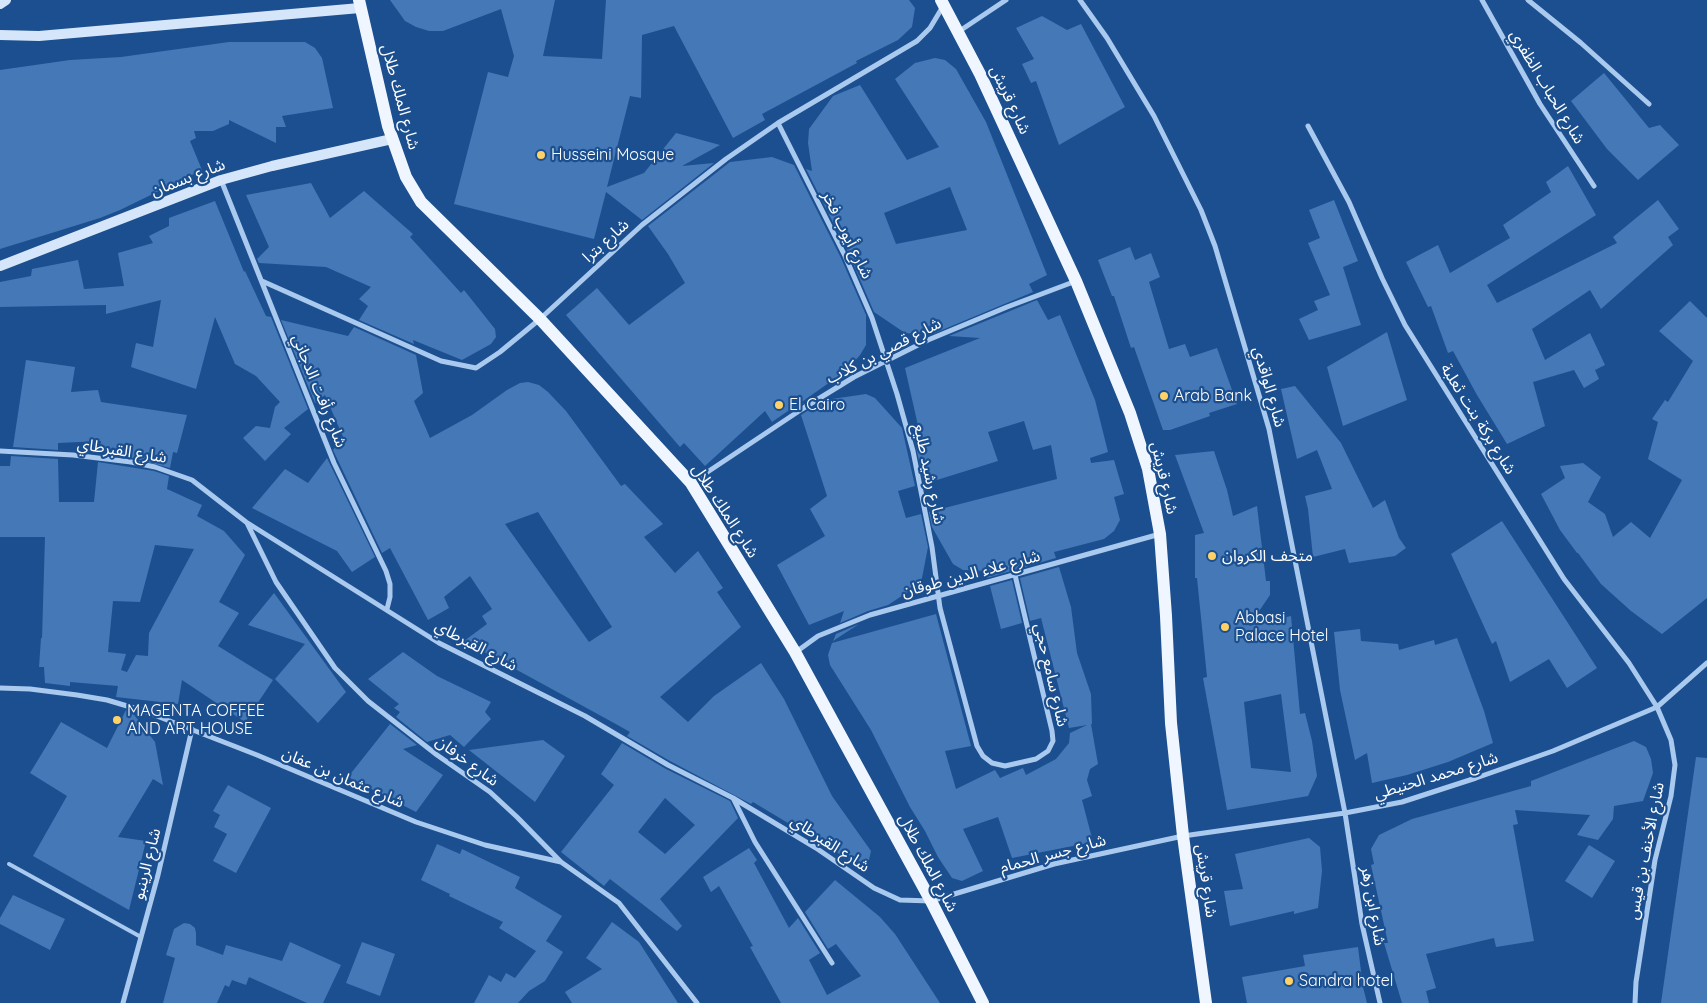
<!DOCTYPE html>
<meta charset="utf-8">
<style>
body{margin:0}
canvas{display:block;background:#1b4f8f}
</style>
<canvas width="1707" height="1003"></canvas>
<script>
const g = document.querySelector('canvas').getContext('2d');
g.lineJoin = 'round';
function fillPath(path, color) {
  g.fillStyle = color;
  g.fill(path, 'evenodd');
}
function toPath(rows) {
  const path = new Path2D();
  for (const r of rows) {
    path.moveTo(r[0], r[1]);
    for (let i = 2; i < r.length; i += 2) path.lineTo(r[i], r[i + 1]);
  }
  return path;
}
function trace(path, color, width, dash) {
  g.strokeStyle = color;
  g.lineWidth = width;
  g.lineCap = dash ? 'butt' : 'round';
  g.setLineDash(dash || []);
  g.stroke(path);
}
function label(font, color, halo, rows, align = 'center') {
  g.font = font + ' Quicksand,"Noto Sans Arabic",sans-serif';
  g.lineWidth = 4.5;
  g.setLineDash([]);
  g.textBaseline = 'middle';
  g.strokeStyle = halo;
  g.fillStyle = color;
  for (const [text, x, y, turn = 0] of rows) {
    g.save();
    g.translate(x, y);
    g.rotate((+turn || 0) * Math.PI / 180);
    g.textAlign = isNaN(turn) ? turn : align;
    if (halo) g.strokeText(text, 0, 0);
    g.fillText(text, 0, 0);
    g.restore();
  }
}
fillPath(toPath([
 [390,0,555,0,543,56,602,59,606,0,909,0,915,8,912,27,898,40,856,61,857,63,762,114,765,120,733,138,674,26,642,35,641,98,630,96,607,187,644,173,676,133,720,145,682,166,714,163,642,220,606,192,594,239,454,204,488,72,508,77,514,56,501,9,443,31,429,31,416,27,405,21],
 [1042,16,1067,30,1081,24,1125,107,1059,145,1036,81,1031,83,1022,64,1034,59,1016,28],
 [229,42,305,42,315,48,322,58,333,108,282,116,286,127,276,127,276,143,229,120,229,124,213,131,194,131,196,138,190,141,202,170,120,210,100,218,0,249,0,70,70,60,121,57],
 [935,58,945,60,956,69,986,122,1047,275,1029,284,1033,292,930,335,905,333,874,312,849,254,806,169,812,171,808,143,809,129,833,96,860,85,907,160,939,147,895,79,915,63],
 [950,187,967,230,896,244,884,213],
 [1604,73,1649,128,1660,125,1679,145,1638,180,1607,149,1571,101],
 [772,157,794,165,841,258,866,315,866,345,860,355,847,370,799,404,804,403,799,406,798,404,772,422,765,411,705,466,684,443,680,447,566,315,597,288,629,325,685,283,668,254,648,226,730,162],
 [1568,166,1596,215,1487,285,1497,303,1617,243,1613,237,1658,200,1679,229,1668,237,1673,245,1601,309,1590,290,1532,329,1545,360,1590,333,1605,365,1595,370,1599,379,1584,388,1574,370,1533,382,1545,426,1507,444,1477,395,1453,351,1448,353,1431,306,1428,307,1406,262,1438,245,1450,273,1510,238,1503,225,1551,192,1546,182],
 [311,183,330,218,364,191,413,234,410,237,461,293,464,290,495,329,496,337,491,344,462,360,413,340,414,344,359,320,368,306,359,299,371,287,326,267,259,263,257,259,269,247,246,195],
 [1334,200,1358,261,1343,267,1361,325,1309,340,1299,319,1318,310,1314,301,1330,295,1308,243,1320,238,1309,210],
 [215,201,244,272,245,271,266,316,271,317,308,409,284,428,291,434,265,461,243,438,256,426,270,428,275,407,280,402,256,376,235,364,215,317,196,389,131,367,136,343,153,347,161,300,106,314,106,305,0,307,0,282,31,276,32,269,78,260,84,289,124,286,118,253,153,243,149,236,169,226,169,218],
 [1130,247,1135,260,1151,253,1160,277,1149,282,1169,349,1185,344,1190,357,1217,348,1237,404,1209,413,1210,416,1170,430,1163,430,1134,347,1131,348,1114,296,1112,296,1098,260],
 [1037,300,1048,320,1060,315,1095,400,1108,452,1090,458,1091,463,1114,460,1124,494,1114,497,1120,520,1114,531,1104,539,1054,552,1056,558,987,578,986,571,963,570,953,564,932,527,929,512,1057,479,1051,445,1033,450,1024,421,988,432,998,461,924,484,915,442,924,452,905,368,980,338,949,336],
 [1690,301,1707,318,1707,598,1662,634,1631,611,1601,584,1578,553,1577,553,1560,530,1541,494,1565,478,1560,466,1583,463,1601,477,1588,502,1605,514,1613,537,1631,522,1650,538,1682,480,1648,459,1658,422,1652,419,1665,400,1668,402,1693,361,1659,331],
 [281,320,348,336,354,327,416,355,423,393,414,401,430,438,472,415,507,390,520,383,528,382,539,385,548,392,566,411,621,486,625,484,663,524,644,537,675,573,698,551,723,588,717,592,741,627,660,697,688,722,714,696,761,663,784,699,832,796,871,851,869,860,858,865,753,802,751,804,670,761,627,736,630,732,614,723,464,641,487,624,482,616,492,609,470,576,444,597,449,608,428,620,390,548,382,553,333,450,343,437,325,395,315,403],
 [538,512,612,627,589,642,505,524],
 [1387,332,1407,400,1343,426,1327,367],
 [26,360,75,367,71,392,98,390,101,402,187,415,177,453,173,452,170,468,132,458,99,454,101,441,58,443,58,450,13,447],
 [1295,386,1341,443,1373,508,1385,500,1399,538,1406,548,1395,556,1349,563,1345,549,1313,557,1308,509,1305,496,1332,489,1317,450,1297,459,1281,389],
 [866,394,875,398,902,428,915,486,898,491,906,518,921,514,928,547,922,578,917,586,888,605,868,611,840,623,844,611,809,625,777,565,825,536,810,509,827,496,801,415,825,400],
 [1214,451,1227,490,1233,516,1257,506,1266,581,1270,581,1270,595,1249,626,1291,616,1300,714,1305,713,1312,741,1317,776,1308,796,1227,810,1203,678,1207,677,1197,578,1195,578,1195,535,1204,533,1175,455],
 [1281,694,1291,772,1251,768,1244,702],
 [11,456,58,459,59,502,94,502,98,462,154,471,169,476,167,489,202,505,197,516,224,531,245,555,219,602,239,613,218,646,273,680,245,722,182,680,178,704,116,697,118,686,70,682,70,686,45,683,44,667,39,667,41,638,42,638,45,537,0,537,0,466,10,466],
 [155,545,194,549,149,633,148,656,136,655,127,672,121,670,126,654,108,652,113,601,140,602],
 [327,458,375,557,352,572,337,551,252,508,285,469,308,483],
 [1502,521,1597,668,1567,688,1549,659,1510,682,1496,641,1492,644,1451,554],
 [1059,567,1071,607,1077,653,1091,694,1092,724,1091,724,1098,764,1090,769,1087,780,1092,796,1082,800,1093,842,1012,858,998,817,963,829,983,871,962,881,952,878,938,857,925,831,910,807,871,730,830,665,828,655,832,643,936,614,971,746,945,751,956,789,995,770,1000,778,1023,768,1026,775,1056,759,1069,743,1070,733,1087,725,1069,728,1041,618,1030,621,1020,578],
 [1012,580,1022,623,1001,629,990,586],
 [274,593,346,692,318,723,275,679,305,644,248,625],
 [859,624,833,641,836,634],
 [1360,629,1361,641,1398,644,1399,650,1434,640,1435,645,1457,638,1484,711,1493,743,1448,762,1407,775,1372,783,1367,753,1355,760,1340,690,1334,632],
 [403,652,437,676,491,702,485,712,491,719,464,747,450,735,427,742,396,717,400,712,394,708,399,704,368,679],
 [126,710,132,712,155,742,163,785,153,779,118,837,146,841,129,910,33,856,67,796,30,773,61,722,107,748],
 [390,724,417,745,403,749,443,775,416,812,348,777],
 [543,740,565,756,535,802,469,750],
 [1634,741,1646,747,1651,759,1653,773,1643,801,1614,806,1613,819,1598,840,1577,835,1590,815,1515,810,1518,824,1513,825,1534,941,1496,947,1494,938,1426,954,1436,988,1426,991,1429,1003,1402,1003,1384,943,1388,943,1371,865,1374,864,1371,849,1379,835,1412,819,1531,786,1531,781],
 [622,743,666,769,730,801,738,818,660,899,682,926,677,931,610,879,604,886,561,852,614,785,601,774],
 [665,798,695,825,665,854,638,832],
 [1696,757,1707,758,1707,1003,1661,1003],
 [228,785,271,808,236,873,213,861,227,834,214,827,220,815,213,811],
 [1309,838,1320,847,1322,871,1318,908,1294,914,1294,911,1230,926,1224,891,1243,889,1235,854],
 [437,844,460,854,462,849,520,877,515,888,562,916,546,941,563,952,545,981,529,991,518,1003,474,1003,489,975,501,982,506,973,515,978,536,951,499,928,503,922,449,896,450,894,421,880],
 [1589,845,1615,861,1592,898,1565,881],
 [749,848,757,860,754,863,789,928,798,918,820,953,809,960,827,995,861,976,836,944,828,949,805,912,835,880,880,917,895,934,940,1003,781,1003,750,947,753,946,719,886,711,892,703,877],
 [13,895,65,919,50,950,0,924,0,918],
 [612,922,639,942,678,1003,572,1003,565,992,602,969,586,958],
 [184,923,190,924,195,928,196,933,196,945,223,955,226,945,282,961,290,942,341,965,323,1003,307,1003,249,977,246,985,232,980,229,987,225,985,217,1003,163,1003,175,958,166,955,174,929],
 [362,942,395,954,380,996,346,983],
 [1358,947,1363,987,1367,1003,1247,1003,1242,977,1305,966,1303,955]
]), '#4478b7');
trace(toPath([
 [9,864,141,937]
]), '#a9c9ee', 4);
trace(toPath([
 [1080,0,1107,38,1154,116,1201,210,1215,246,1269,429,1345,813,1362,924,1380,1003],
 [1482,0,1540,104,1594,186],
 [1528,0,1581,43,1649,104],
 [958,32,1006,0],
 [778,123,845,256,872,318,897,394,913,451,932,547,940,608,977,746,983,756,992,763,1005,766,1036,759,1048,751,1053,741,1052,731,1015,575],
 [1308,126,1349,202,1382,278,1405,325,1564,579,1629,663,1657,707,1671,740,1675,765,1671,796,1655,860,1636,982,1635,1003],
 [221,180,334,463,386,571,390,584,390,597,387,609],
 [262,281,441,361,476,368,500,352,540,319,642,225,726,159,778,123,917,41,930,28,942,8],
 [0,451,73,455,131,462,155,467,192,480,246,522,439,643,585,716,668,765,733,798,816,848,874,888,900,900,931,901,1054,864,1183,836,1345,813,1402,802,1476,778,1553,751,1657,707,1707,663],
 [691,483,802,409,854,377,928,340,1007,307,1076,281],
 [247,523,276,582,335,668,368,701,437,755,490,792,517,817,561,862,619,903,697,1003],
 [796,652,818,636,870,615,1160,534],
 [0,688,30,689,77,695,107,700,144,711,257,755,416,822,485,845,561,862],
 [733,798,755,842,832,963],
 [123,1003,158,875,192,729]
]), '#a9c9ee', 5);
trace(toPath([
 [0,4,6,0],
 [0,35,39,36,360,8],
 [0,266,221,180,272,166,392,139]
]), '#d6e6fa', 10);
trace(toPath([
 [359,0,388,126,406,177,421,202,540,319,691,483,795,652,931,901,983,1003],
 [941,0,980,74,1076,281,1130,413,1148,469,1160,534,1166,616,1171,723,1183,836,1206,1003]
]), '#f0f6ff', 12);
for (const [x, y, r, color] of [
 [541,155,5,"#ffd166"],
 [1164,396,5,"#ffd166"],
 [779,405,5,"#ffd166"],
 [1212,556,5,"#ffd166"],
 [1225,627,5,"#ffd166"],
 [117,720,5,"#ffd166"],
 [1289,981,5,"#ffd166"]
]) {
  const dot = new Path2D();
  dot.arc(x, y, r, 0, 2 * Math.PI);
  g.fillStyle = color;
  g.fill(dot);
  trace(dot, '#1b4f8f', 2);
}
label('16px', '#fff', '#1b4f8f', [
 ["شارع الحباب الظفري",1547,87,59],
 ["شارع الملك طلال",400,97,75],
 ["شارع قريش",1010,100,65],
 ["شارع بسمان",188,178,-21],
 ["شارع أيوب فخر",847,235,64],
 ["شارع بترا",606,241,-42],
 ["شارع قصي بن كلاب",884,351,-27],
 ["شارع الواقدي",1269,387,74],
 ["شارع رأفت الدجاني",319,391,68],
 ["شارع بركة بنت ثعلبة",1478,419,58],
 ["شارع القبرطاي",122,451,9],
 ["شارع رشيد طليع",929,474,78],
 ["شارع قريش",1164,478,77],
 ["شارع الملك طلال",725,511,57],
 ["شارع علاء الدين طوقان",971,574,-15],
 ["شارع القبرطاي",476,646,28],
 ["شارع سامع حجي",1051,675,77],
 ["شارع خرفان",467,761,36],
 ["شارع محمد الحنيطي",1436,776,-17],
 ["شارع عثمان بن عفان",343,778,23],
 ["شارع القبرطاي",830,844,33],
 ["شارع الأحنف بن قيس",1646,851,-79],
 ["شارع جسر الحمام",1053,854,-15],
 ["شارع الملك طلال",928,863,62],
 ["شارع الرينبو",147,864,-76],
 ["شارع قريش",1206,881,82],
 ["شارع ابن زهر",1373,906,80]
]);
label('16px', '#fff', '#1b4f8f', [
 ["Husseini Mosque",551,155],
 ["Arab Bank",1174,396],
 ["El Cairo",789,405],
 ["متحف الكروان",1222,556],
 ["Abbasi",1235,618],
 ["Palace Hotel",1235,636],
 ["MAGENTA COFFEE",127,711],
 ["AND ART HOUSE",127,729],
 ["Sandra hotel",1299,981]
], 'left');
</script>
